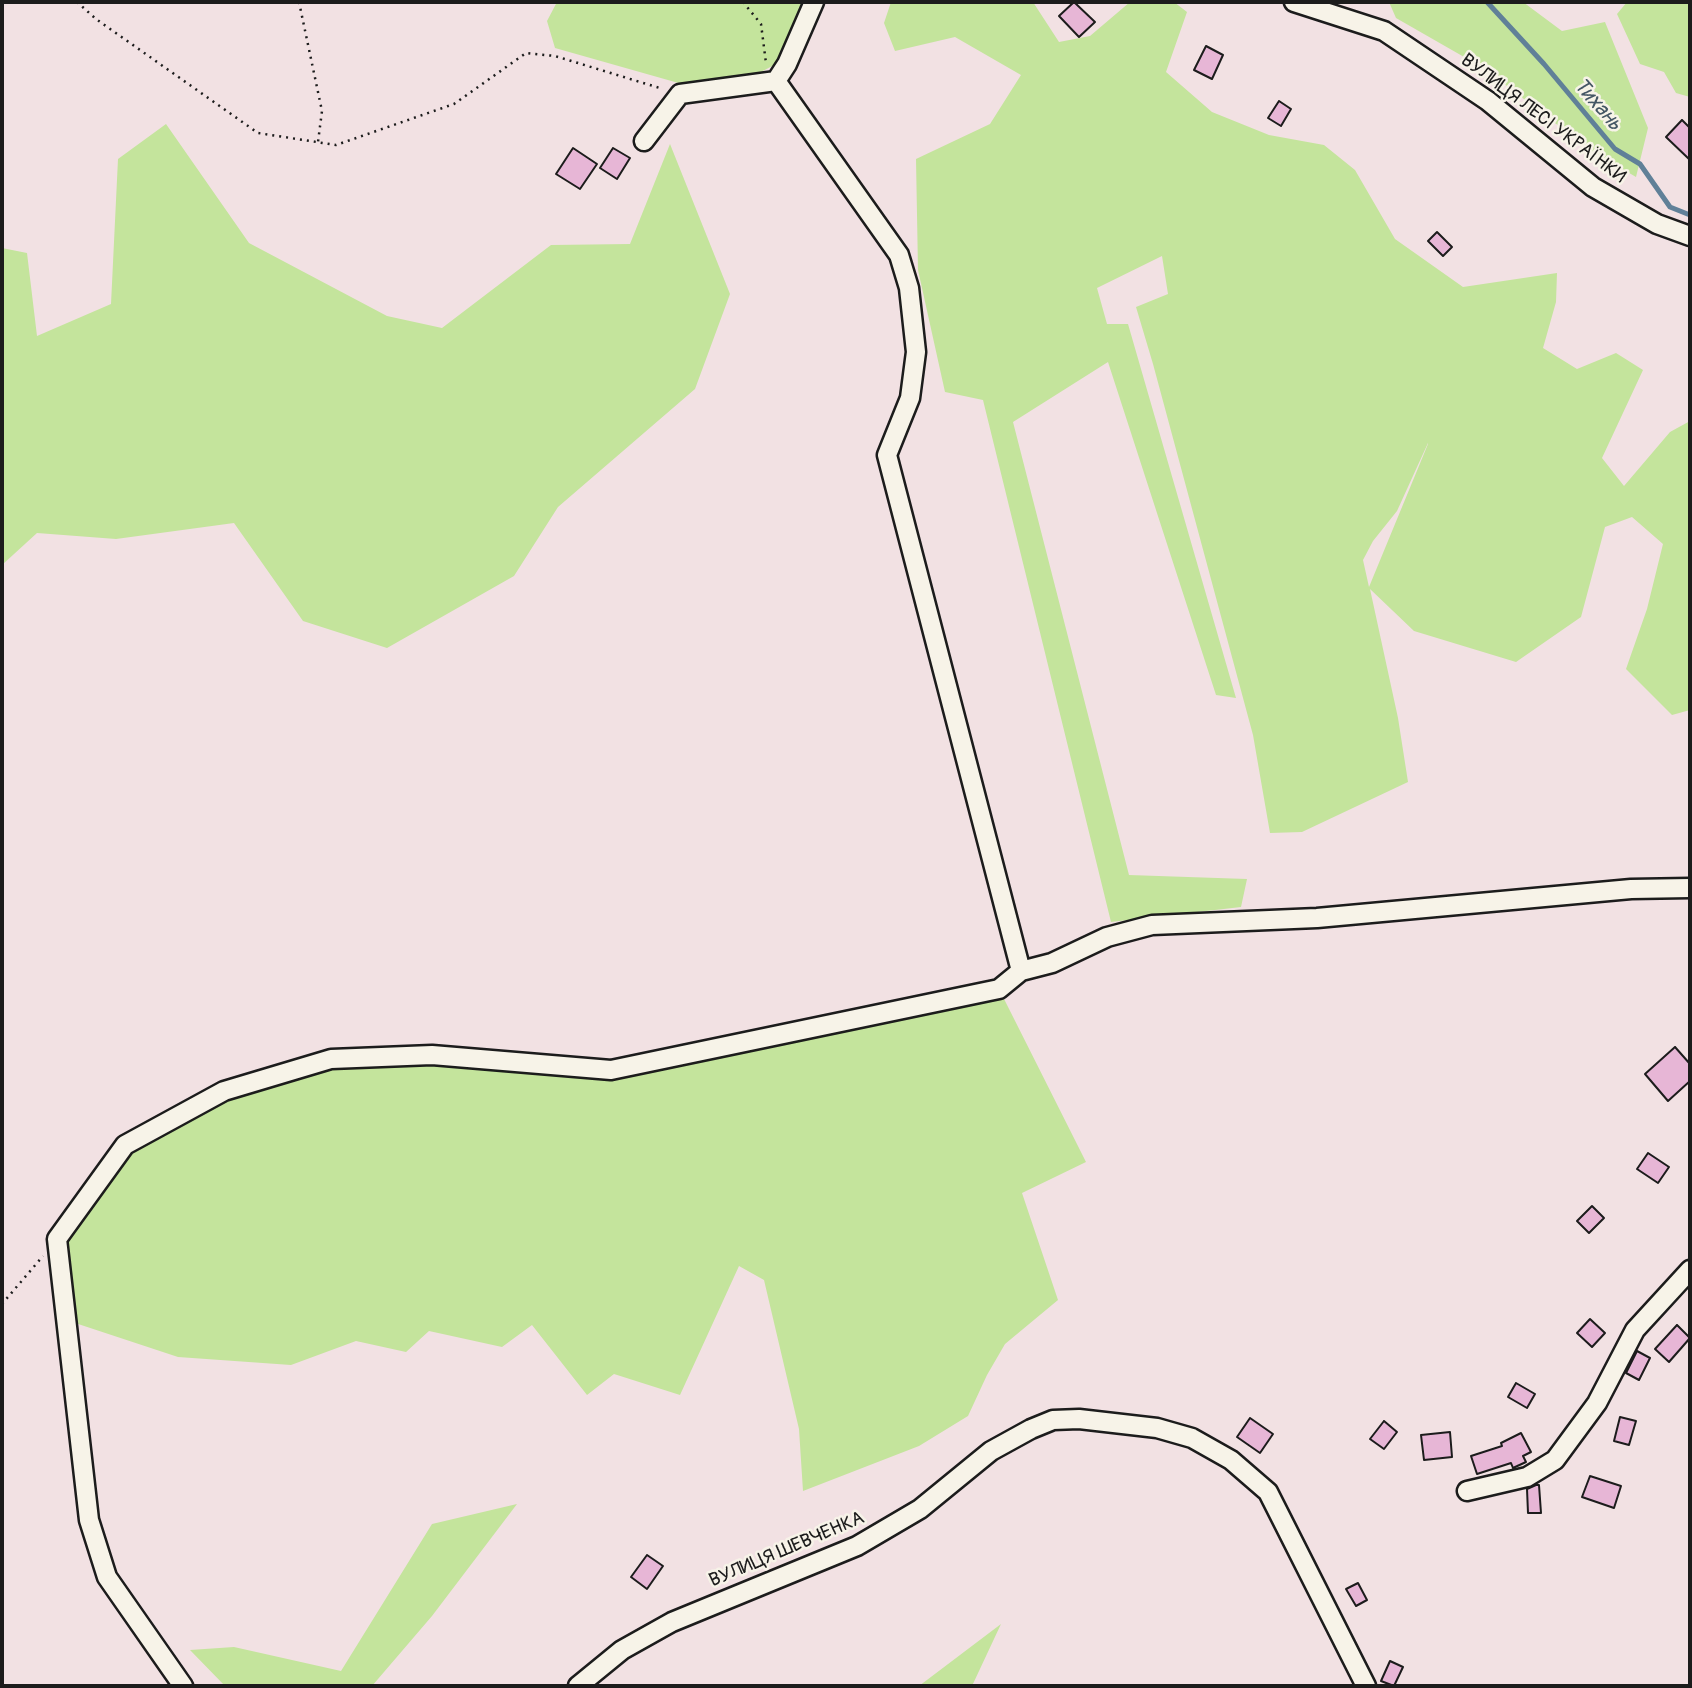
<!DOCTYPE html>
<meta charset="utf-8">
<style>
body{margin:0}
#map{position:relative;width:1692px;height:1688px;overflow:hidden;background:#f2e1e3;font-family:Pangolin,sans-serif}
canvas{display:block}
.frame{position:absolute;inset:0;border:4px solid #1c1c1c;pointer-events:none}
</style>
<div id="map">
<canvas width="1692" height="1688"></canvas>
<div class="frame"></div>
</div>
<script>
const g = document.querySelector('canvas').getContext('2d');
g.lineJoin = 'round';
function fillPath(path, color) {
  g.fillStyle = color;
  g.fill(path, 'evenodd');
}
function toPath(rows) {
  const path = new Path2D();
  for (const r of rows) {
    path.moveTo(r[0], r[1]);
    for (let i = 2; i < r.length; i += 2) path.lineTo(r[i], r[i + 1]);
  }
  return path;
}
function trace(path, color, width, dash) {
  g.strokeStyle = color;
  g.lineWidth = width;
  g.lineCap = dash ? 'butt' : 'round';
  g.setLineDash(dash || []);
  g.stroke(path);
}
function label(font, color, halo, rows, align = 'center') {
  g.font = font + ' Pangolin,sans-serif';
  g.lineWidth = 5;
  g.setLineDash([]);
  g.textBaseline = 'middle';
  g.strokeStyle = halo;
  g.fillStyle = color;
  for (const [text, x, y, turn = 0] of rows) {
    g.save();
    g.translate(x, y);
    g.rotate((+turn || 0) * Math.PI / 180);
    g.textAlign = isNaN(turn) ? turn : align;
    if (halo) g.strokeText(text, 0, 0);
    g.fillText(text, 0, 0);
    g.restore();
  }
}
fillPath(toPath([
 [557,2,807,2,796,15,780,62,755,75,682,84,555,48,547,21],
 [891,2,1033,2,1059,42,1090,36,1130,2,1174,2,1187,12,1166,72,1212,112,1269,135,1324,145,1355,170,1395,239,1463,287,1557,273,1556,302,1543,348,1577,369,1616,353,1643,370,1602,458,1624,486,1670,432,1690,421,1690,710,1672,715,1626,669,1647,609,1663,544,1632,517,1605,527,1581,617,1516,662,1414,631,1370,589,1398,718,1408,782,1302,832,1270,833,1253,735,1153,364,1136,307,1168,294,1162,256,1097,288,1107,324,1128,324,1236,698,1216,695,1108,362,1013,422,1129,875,1247,879,1241,907,1111,922,983,400,945,392,918,270,916,159,990,124,1021,75,955,37,895,51,884,23],
 [1428,443,1428,444,1369,587,1363,560,1373,541,1397,511],
 [1389,2,1523,2,1562,31,1605,22,1648,128,1636,177,1590,150,1485,69,1396,18],
 [1627,2,1690,2,1690,97,1676,93,1664,72,1640,64,1617,14],
 [166,124,249,243,387,316,442,328,551,245,630,244,670,144,730,294,695,389,558,507,514,576,387,648,303,621,234,523,116,539,37,533,2,565,2,248,27,253,37,336,111,304,118,159],
 [999,989,1086,1162,1022,1193,1058,1300,1005,1344,987,1375,968,1416,919,1446,803,1491,799,1429,764,1280,739,1266,680,1395,614,1374,587,1395,532,1325,502,1347,429,1331,406,1352,356,1341,291,1365,178,1357,66,1320,57,1239,125,1145,224,1091,331,1059,611,1070],
 [517,1504,432,1616,372,1686,225,1686,190,1650,234,1647,341,1671,432,1524],
 [1001,1624,972,1686,919,1686]
]), '#c4e49c');
trace(toPath([
 [1487,2,1544,64,1615,149,1640,164,1670,207,1690,215]
]), '#608098', 5);
const building = toPath([
 [1074,2,1095,22,1079,37,1059,16,1074,2],
 [1206,46,1223,55,1212,79,1194,70,1206,46],
 [1279,101,1291,109,1281,126,1268,118,1279,101],
 [1682,120,1690,128,1690,160,1666,137,1682,120],
 [573,148,597,164,580,189,556,174,573,148],
 [613,148,630,158,617,179,600,168,613,148],
 [1437,232,1452,247,1443,256,1428,241,1437,232],
 [1675,1047,1690,1064,1690,1081,1668,1101,1645,1074,1675,1047],
 [1648,1153,1669,1167,1658,1183,1637,1169,1648,1153],
 [1592,1206,1604,1218,1589,1233,1577,1221,1592,1206],
 [1590,1319,1605,1333,1592,1347,1577,1333,1590,1319],
 [1677,1325,1690,1338,1669,1362,1655,1349,1677,1325],
 [1637,1351,1650,1358,1639,1380,1626,1373,1637,1351],
 [1516,1383,1535,1394,1527,1408,1508,1397,1516,1383],
 [1620,1417,1636,1421,1629,1445,1614,1441,1620,1417],
 [1250,1418,1273,1434,1260,1453,1237,1437,1250,1418],
 [1384,1421,1397,1432,1384,1449,1370,1439,1384,1421],
 [1450,1432,1452,1457,1424,1460,1421,1435,1450,1432],
 [1521,1433,1531,1452,1523,1456,1526,1462,1513,1468,1511,1463,1477,1474,1471,1456,1502,1446,1501,1443,1521,1433],
 [1590,1476,1621,1486,1614,1508,1582,1497,1590,1476],
 [1536,1485,1539,1485,1541,1513,1528,1513,1527,1489,1536,1485],
 [647,1555,663,1566,647,1589,631,1577,647,1555],
 [1358,1583,1367,1600,1356,1606,1346,1589,1358,1583],
 [1390,1661,1403,1667,1394,1686,1381,1681,1390,1661]
]);
fillPath(building, '#e7b6d6');
trace(building, '#1c1c1c', 2);
const minor = toPath([
 [814,2,787,64,776,81,899,255,909,288,916,352,910,398,887,455,1021,971,1052,963,1107,937,1152,925,1317,918,1631,889,1690,888],
 [1294,2,1384,31,1488,101,1593,187,1657,224,1690,236],
 [644,141,680,94,776,81],
 [1467,1491,1527,1477,1555,1460,1597,1403,1635,1330,1690,1270],
 [183,1686,107,1577,89,1520,57,1239,125,1145,224,1091,331,1059,432,1055,611,1070,999,989,1021,971],
 [578,1686,622,1650,672,1622,857,1546,920,1509,991,1451,1031,1429,1053,1420,1079,1419,1157,1428,1192,1438,1231,1460,1268,1492,1366,1686]
]);
trace(minor, '#1c1c1c', 23);
trace(toPath([
 [77,2,96,19,258,133,336,145,454,104,526,53,555,56,663,89],
 [299,2,322,111,318,142],
 [743,2,761,24,766,63],
 [2,1304,43,1256]
]), '#1c1c1c', 2.5, [2, 5]);
trace(minor, '#f7f3e8', 18);
label('19px', '#1c1c1c', '#f7f3e8', [
 ["ВУЛИЦЯ ЛЕСІ УКРАЇНКИ",1543,119,37],
 ["ВУЛИЦЯ ШЕВЧЕНКА",787,1550,-23]
]);
label('italic 21px', '#445664', '#f7f3e8', [
 ["Тихань",1597,105,49]
]);
</script>
